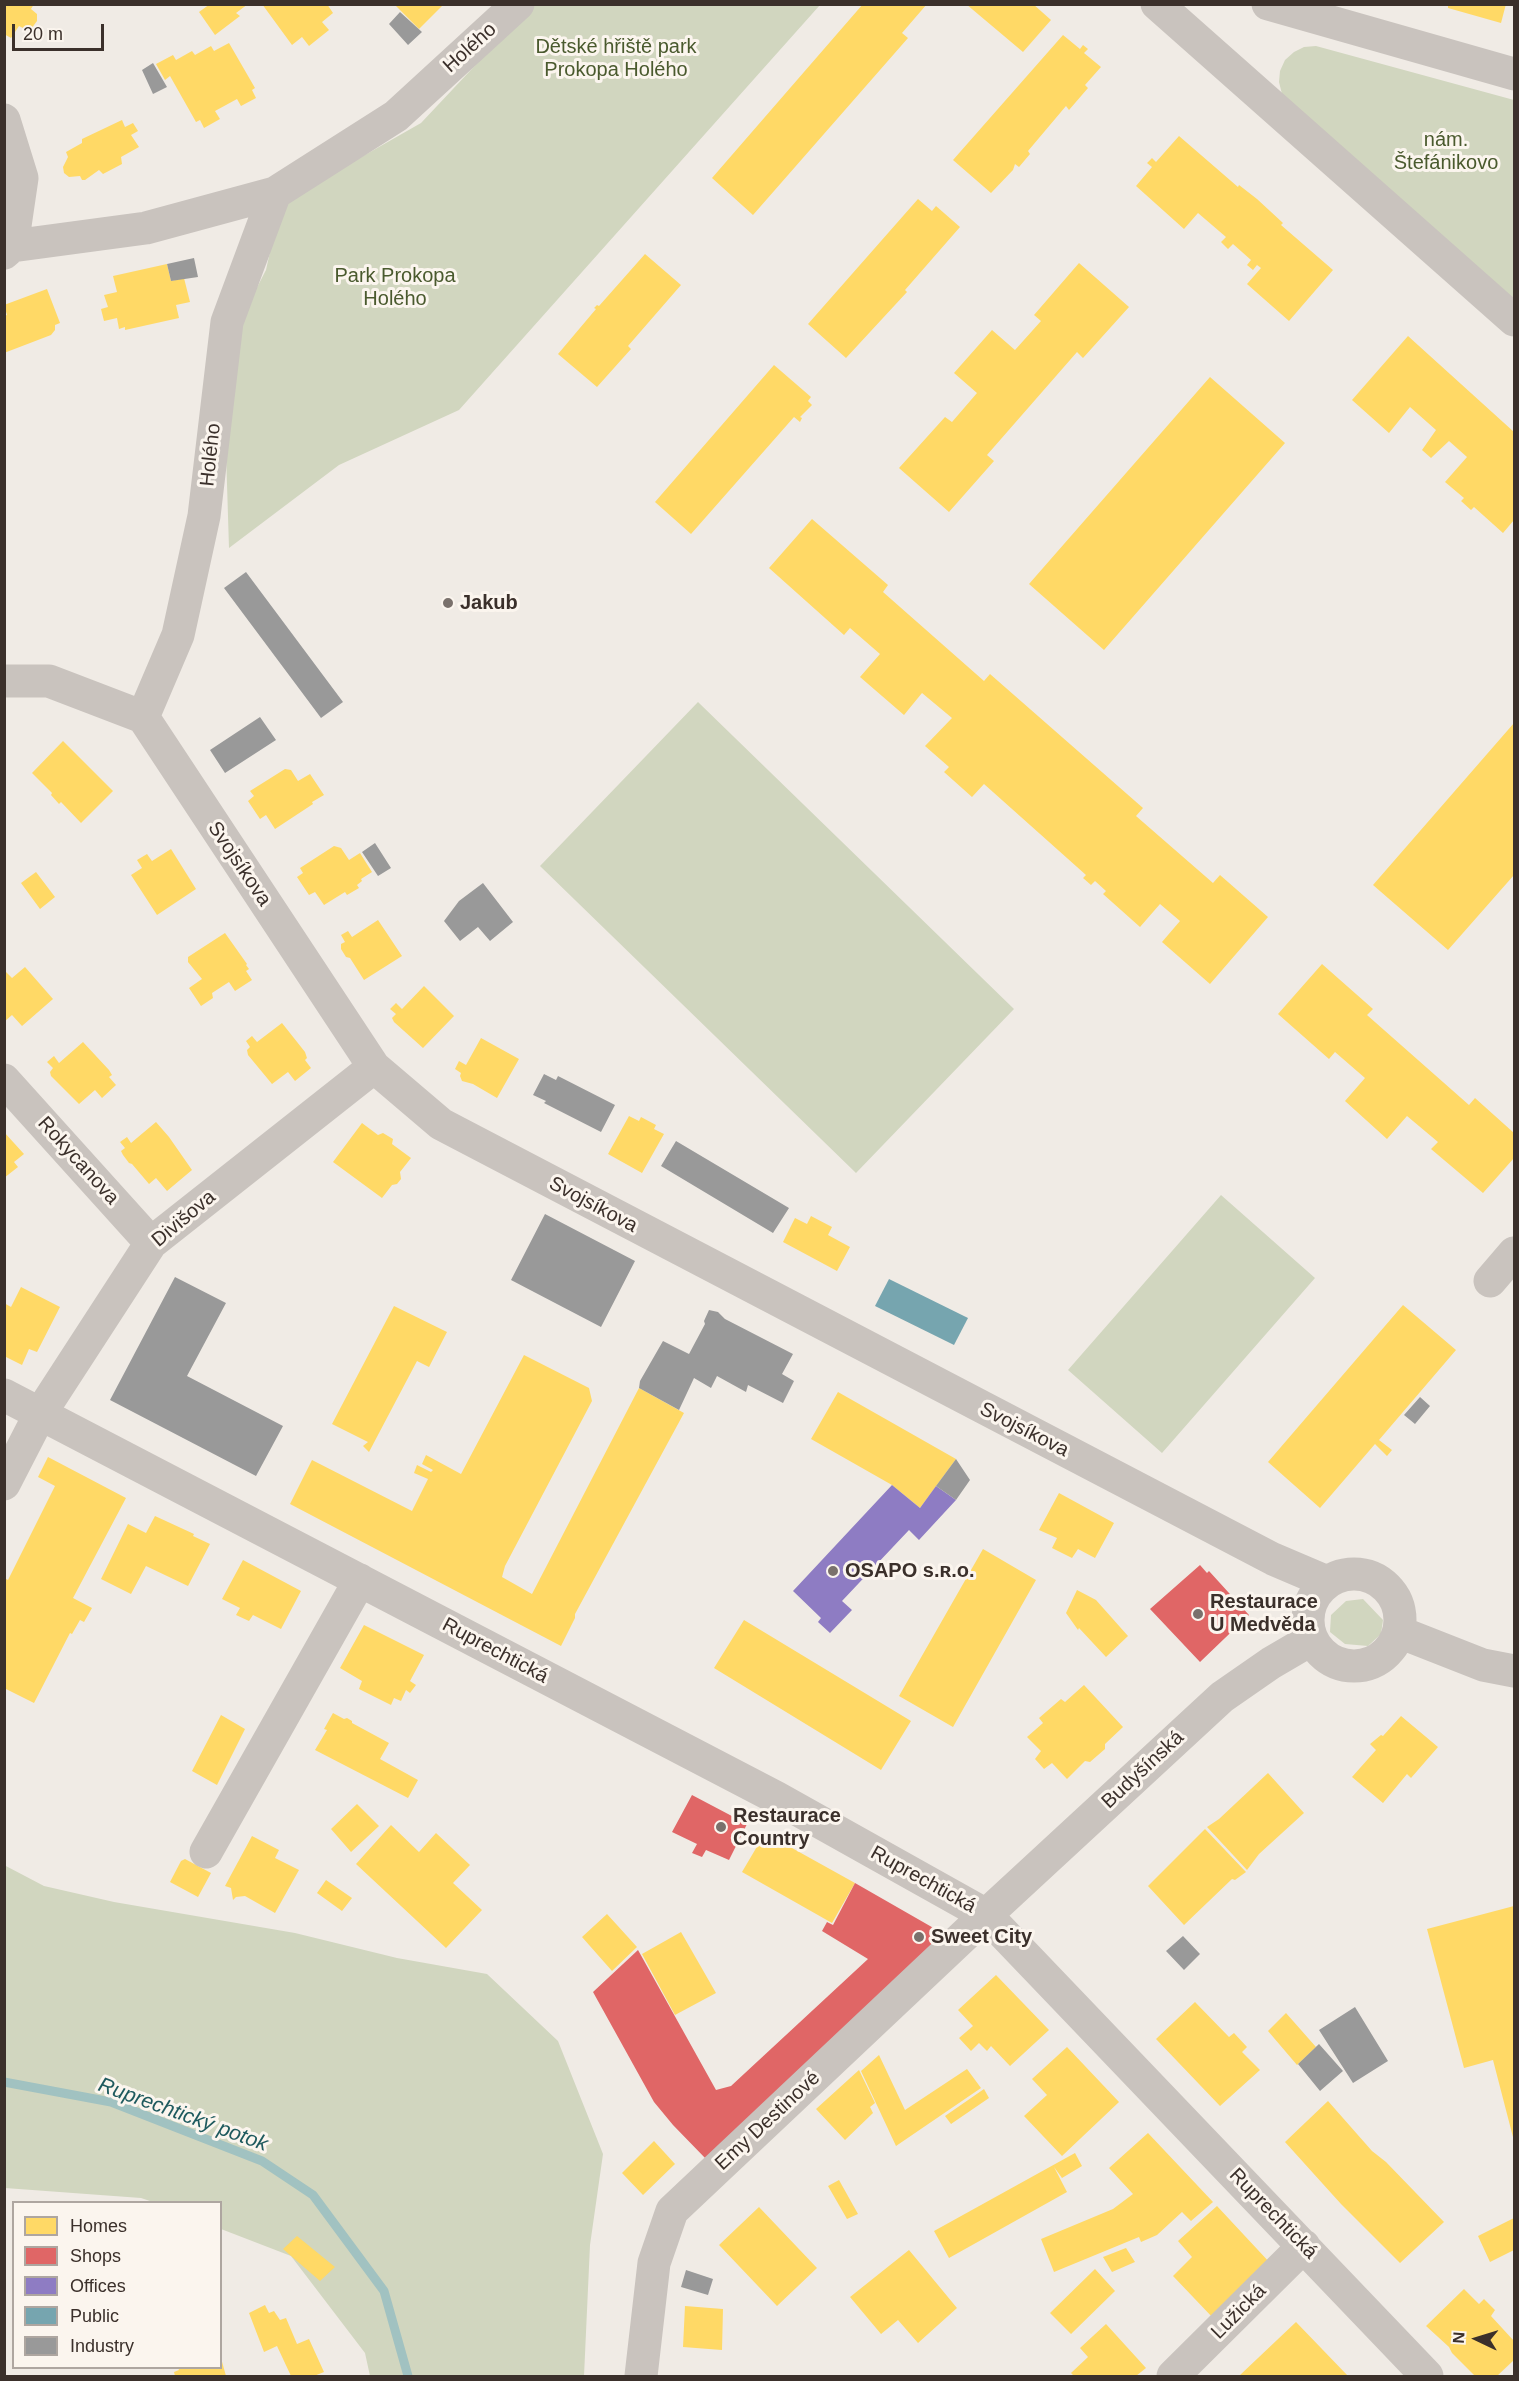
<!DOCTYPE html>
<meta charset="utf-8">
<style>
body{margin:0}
#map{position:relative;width:1519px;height:2381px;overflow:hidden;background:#f0ebe5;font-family:Helvetica,sans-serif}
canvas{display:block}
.frame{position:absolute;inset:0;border:6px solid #3b302b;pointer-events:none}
.legend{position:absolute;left:12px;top:2201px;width:210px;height:168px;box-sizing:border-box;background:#fbf5ee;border:2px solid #aea6a0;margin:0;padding:8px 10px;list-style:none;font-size:18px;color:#3b302b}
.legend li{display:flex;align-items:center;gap:12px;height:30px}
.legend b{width:30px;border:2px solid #aea6a0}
.north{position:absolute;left:1447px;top:2309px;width:60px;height:60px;-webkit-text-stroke:4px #fbf5ee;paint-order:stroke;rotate:274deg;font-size:16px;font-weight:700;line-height:24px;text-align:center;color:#3b302b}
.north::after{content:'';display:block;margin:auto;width:21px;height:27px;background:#3b302b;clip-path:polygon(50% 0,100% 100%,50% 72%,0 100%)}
.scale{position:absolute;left:12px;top:24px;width:92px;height:27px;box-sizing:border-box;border:3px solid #3b302b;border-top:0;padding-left:8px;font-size:18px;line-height:21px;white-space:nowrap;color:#3b302b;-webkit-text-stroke:4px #fbf5ee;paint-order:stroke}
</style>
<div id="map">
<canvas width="1519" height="2381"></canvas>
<div class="frame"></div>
<ul class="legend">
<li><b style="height:16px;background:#ffd966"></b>Homes</li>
<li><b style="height:16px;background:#e06666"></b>Shops</li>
<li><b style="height:16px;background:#8e7cc3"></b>Offices</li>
<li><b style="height:16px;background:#76a5af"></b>Public</li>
<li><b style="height:16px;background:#999"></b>Industry</li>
</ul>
<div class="north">N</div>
<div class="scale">20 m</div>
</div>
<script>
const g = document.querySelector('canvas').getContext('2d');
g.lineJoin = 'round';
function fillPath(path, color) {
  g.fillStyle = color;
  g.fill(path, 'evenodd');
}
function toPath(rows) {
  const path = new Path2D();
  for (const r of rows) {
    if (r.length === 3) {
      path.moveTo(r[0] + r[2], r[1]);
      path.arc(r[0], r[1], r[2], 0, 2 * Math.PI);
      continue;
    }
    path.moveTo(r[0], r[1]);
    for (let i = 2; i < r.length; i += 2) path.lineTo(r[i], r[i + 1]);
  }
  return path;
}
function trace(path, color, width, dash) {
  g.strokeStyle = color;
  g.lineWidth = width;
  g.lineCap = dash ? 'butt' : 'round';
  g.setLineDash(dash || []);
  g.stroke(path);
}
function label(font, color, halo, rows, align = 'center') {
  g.font = font + ' Helvetica,sans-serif';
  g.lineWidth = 6;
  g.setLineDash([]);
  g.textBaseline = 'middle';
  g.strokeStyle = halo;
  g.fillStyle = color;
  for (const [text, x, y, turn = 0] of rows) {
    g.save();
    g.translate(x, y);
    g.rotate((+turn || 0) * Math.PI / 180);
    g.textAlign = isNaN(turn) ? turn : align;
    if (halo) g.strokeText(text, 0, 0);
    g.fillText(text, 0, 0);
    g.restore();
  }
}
fillPath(toPath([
 [532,5,820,5,459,410,339,465,229,548,226,452,232,336,266,270,279,211,300,192,421,123],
 [1316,46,1514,100,1514,301,1282,94,1279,82,1280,71,1285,60,1294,52,1304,47],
 [698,702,1014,1009,856,1173,540,866],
 [1221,1195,1315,1278,1162,1453,1068,1370],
 [1363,1599,1383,1620,1381,1634,1368,1646,1345,1644,1330,1632,1331,1615,1346,1601],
 [4,1865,44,1886,114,1902,295,1933,397,1958,487,1974,558,2041,603,2154,590,2245,584,2376,370,2376,365,2353,291,2256,221,2229,220,2202,153,2202,141,2198,5,2188]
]), '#d1d6bf');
fillPath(toPath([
 [4,4,34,4,31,9,37,14,37,21,31,29,25,29,19,26,11,38,4,34],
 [210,4,248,4,236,13,240,16,215,35,199,12],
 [262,4,327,4,333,13,322,22,329,30,309,46,302,37,292,45],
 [394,4,444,4,419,29],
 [863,4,927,4,902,33,908,38,753,215,712,178],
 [966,4,1033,4,1051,20,1023,52],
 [1448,4,1506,4,1501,23,1448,8],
 [1063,35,1080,49,1083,45,1088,49,1084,53,1101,67,1085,85,1088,88,1069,110,1066,106,1028,151,1030,154,1019,167,1015,164,1013,170,991,193,953,160],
 [229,43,255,88,252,90,256,98,241,106,237,99,215,111,220,119,204,128,200,120,196,122,170,76,165,80,156,64,173,55,176,60,192,51,195,55,211,46,214,51],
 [122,120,125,127,133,123,138,131,131,135,139,147,121,157,122,164,103,174,99,170,85,180,82,180,80,176,69,177,64,173,63,167,68,157,66,152,82,143,82,139],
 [1179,136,1238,187,1239,185,1257,199,1283,223,1281,225,1333,270,1289,321,1247,284,1261,268,1257,265,1253,270,1247,265,1251,260,1233,244,1228,249,1221,242,1226,237,1198,213,1184,229,1136,186,1152,167,1147,163,1152,158,1156,162],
 [918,199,932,211,936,206,960,227,905,290,907,292,846,358,808,324],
 [645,254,681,285,628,346,631,349,597,387,558,354,596,309,594,308,597,305,599,306],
 [1079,263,1129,307,1083,358,1077,352,987,455,994,461,949,512,899,468,945,417,952,422,977,393,954,373,992,330,1015,350,1041,321,1034,315],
 [167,264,171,281,184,278,190,302,176,305,179,318,125,330,125,327,119,329,117,318,104,321,101,309,108,307,104,295,117,292,113,276],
 [47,289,60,323,55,325,55,330,51,335,4,353,4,316,7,315,4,305],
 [1408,336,1514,432,1514,520,1503,533,1474,507,1471,510,1461,501,1464,498,1445,482,1467,457,1449,441,1431,458,1422,450,1436,430,1410,407,1389,433,1352,400],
 [774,365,811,397,808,401,812,405,800,417,802,418,800,422,794,417,691,534,655,502],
 [1210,377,1285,443,1104,650,1029,584],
 [812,519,888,585,883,592,984,681,990,674,1143,808,1136,816,1213,883,1220,875,1268,917,1210,984,1162,942,1180,921,1160,904,1140,927,1103,894,1106,891,1095,881,1091,885,1083,878,1086,875,984,784,972,797,944,772,949,767,925,746,952,718,922,693,904,715,860,677,880,654,850,628,844,635,769,568],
 [1514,723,1514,875,1448,950,1373,885],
 [63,741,113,791,81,823,61,802,59,804,51,795,52,793,32,773],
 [285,769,291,770,298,781,310,774,324,795,312,802,313,804,275,829,266,815,260,819,248,801,254,796,250,791],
 [334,846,341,848,349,860,360,853,372,872,361,879,362,881,357,885,359,888,347,895,345,892,324,905,315,892,309,895,297,877,303,873,300,868],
 [171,849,196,889,157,915,131,875,142,868,137,860,147,854,152,861],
 [36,872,55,897,40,909,21,883],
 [378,920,402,956,364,980,350,958,346,957,341,949,341,944,345,942,341,935,348,931,352,937],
 [225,933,247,964,246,965,249,969,246,971,252,980,235,991,229,982,212,993,213,998,201,1006,189,988,202,979,188,962,188,957],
 [1322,964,1373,1009,1367,1015,1469,1105,1475,1098,1514,1133,1514,1158,1483,1193,1431,1149,1438,1142,1407,1116,1387,1139,1345,1101,1365,1078,1335,1052,1329,1059,1278,1014],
 [25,967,53,999,22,1026,12,1015,4,1022,4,970,12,978],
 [424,986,454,1016,423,1048,394,1022,392,1018,396,1014,390,1009,396,1003,402,1009],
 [282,1023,305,1052,307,1058,305,1060,311,1068,295,1081,288,1072,272,1084,248,1055,247,1050,250,1047,246,1041,252,1036,257,1042],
 [481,1038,519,1059,497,1098,473,1084,462,1081,460,1076,461,1073,455,1069,459,1061,466,1065],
 [83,1042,109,1070,112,1075,109,1077,116,1085,102,1098,95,1090,79,1104,51,1076,50,1072,53,1068,47,1062,54,1056,59,1063],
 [629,1116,639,1121,641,1117,656,1125,654,1129,664,1134,642,1173,608,1154],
 [156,1122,169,1137,192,1170,167,1191,156,1178,149,1184,132,1164,129,1163,123,1155,121,1151,125,1148,120,1142,127,1137,131,1143],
 [362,1123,378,1135,383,1133,393,1139,392,1144,411,1158,400,1172,401,1179,397,1184,392,1185,382,1198,333,1162],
 [4,1132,24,1154,14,1162,18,1167,4,1178],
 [811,1216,832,1227,828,1235,850,1247,837,1271,783,1242,795,1218,807,1224],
 [21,1287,60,1307,37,1352,29,1349,22,1365,4,1356,4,1303,11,1307],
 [1403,1305,1456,1350,1379,1440,1392,1450,1387,1456,1375,1444,1320,1508,1268,1462],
 [394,1306,447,1332,429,1367,417,1361,369,1452,363,1446,368,1442,332,1424],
 [524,1355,589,1388,592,1401,505,1566,502,1577,532,1594,639,1388,684,1413,575,1614,575,1618,561,1646,290,1504,312,1460,412,1511,428,1479,414,1473,417,1465,431,1472,433,1470,422,1464,426,1455,461,1474],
 [838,1392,956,1459,920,1508,892,1485,811,1439],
 [48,1457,126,1498,73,1598,92,1608,84,1622,80,1620,72,1634,70,1633,34,1703,4,1688,4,1582,6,1579,8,1580,55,1486,38,1477],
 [1059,1493,1114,1523,1095,1558,1078,1549,1072,1558,1052,1548,1057,1538,1039,1530],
 [155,1516,194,1534,193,1536,210,1544,188,1586,146,1566,131,1594,101,1579,128,1524,146,1533],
 [983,1549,1036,1580,953,1727,899,1696],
 [243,1560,301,1591,281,1629,253,1615,249,1621,236,1615,240,1608,222,1599],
 [1077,1590,1096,1600,1128,1636,1106,1657,1079,1628,1078,1630,1066,1613],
 [744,1620,911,1721,881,1770,714,1668],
 [364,1625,424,1655,410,1681,416,1685,410,1693,406,1690,401,1701,394,1698,391,1705,359,1689,362,1681,340,1668],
 [1084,1685,1123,1727,1105,1744,1105,1749,1090,1762,1085,1761,1067,1779,1052,1763,1044,1769,1035,1759,1041,1751,1027,1737,1043,1723,1039,1718,1061,1699,1065,1702],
 [333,1713,344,1719,347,1718,352,1721,352,1723,389,1743,380,1759,418,1780,408,1798,315,1750,327,1730,324,1729],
 [221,1715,245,1729,217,1785,192,1771],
 [1401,1716,1438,1747,1411,1778,1407,1774,1383,1803,1352,1777,1376,1750,1370,1744,1381,1735,1383,1736],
 [1268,1773,1304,1813,1259,1854,1247,1870,1207,1827,1219,1819],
 [357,1804,379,1826,351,1852,331,1829],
 [391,1825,419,1852,436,1833,470,1865,453,1883,482,1910,446,1948,356,1864],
 [1205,1829,1246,1872,1235,1880,1232,1879,1184,1925,1148,1886],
 [765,1833,855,1883,832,1923,742,1872],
 [252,1836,279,1850,275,1858,299,1870,275,1913,245,1896,236,1897,233,1900,231,1888,225,1886],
 [185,1859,211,1873,198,1897,170,1882,181,1861],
 [326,1880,352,1898,342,1911,317,1893],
 [1514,1906,1514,2141,1493,2060,1464,2068,1427,1929],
 [607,1914,637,1947,612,1971,582,1937],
 [681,1932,716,1993,675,2015,642,1954],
 [996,1975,1049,2030,1010,2066,991,2046,987,2051,979,2043,971,2051,959,2038,973,2026,958,2010],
 [1195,2002,1229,2037,1234,2033,1247,2047,1242,2052,1260,2070,1220,2106,1156,2039],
 [1286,2013,1316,2047,1297,2065,1268,2031],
 [1067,2047,1119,2102,1062,2156,1024,2116,1047,2095,1032,2079],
 [879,2055,905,2110,967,2069,981,2088,896,2146,861,2071],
 [859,2070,875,2103,870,2107,873,2113,845,2140,816,2109],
 [984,2089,989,2098,951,2124,945,2116],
 [1328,2101,1372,2151,1386,2162,1444,2222,1400,2263,1341,2204,1285,2142],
 [1148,2133,1213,2202,1191,2221,1182,2212,1157,2235,1141,2242,1139,2237,1054,2272,1041,2239,1113,2209,1133,2194,1109,2168],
 [654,2141,675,2164,643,2195,622,2173],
 [1075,2153,1082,2166,1062,2178,1054,2167,1067,2192,949,2258,934,2231],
 [839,2180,858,2214,847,2219,828,2186],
 [1217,2206,1271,2264,1214,2319,1173,2276,1192,2257,1178,2241],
 [759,2207,817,2268,777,2306,719,2245],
 [1514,2218,1514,2250,1490,2262,1478,2236],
 [297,2236,335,2267,320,2281,283,2249],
 [1126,2248,1135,2262,1112,2272,1103,2257],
 [909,2250,957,2308,918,2343,898,2320,881,2334,850,2297],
 [1095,2269,1115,2291,1071,2334,1050,2313],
 [1464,2289,1479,2304,1484,2299,1495,2310,1491,2316,1514,2341,1514,2360,1497,2376,1475,2376,1452,2353,1449,2347,1426,2326],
 [265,2305,269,2313,274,2311,280,2320,286,2318,297,2344,309,2339,324,2372,314,2376,291,2376,277,2346,264,2352,249,2313],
 [685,2306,723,2309,722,2350,683,2347],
 [1296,2322,1348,2376,1239,2376],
 [1106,2324,1146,2368,1136,2376,1074,2376,1071,2373,1088,2357,1080,2348],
 [221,2358,226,2376,175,2376,174,2372,179,2370,178,2368,220,2368]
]), '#ffd966');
fillPath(toPath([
 [1200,1565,1207,1573,1209,1571,1249,1615,1200,1662,1150,1609],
 [692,1795,747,1824,729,1860,706,1850,702,1857,692,1853,697,1844,672,1832],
 [855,1883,937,1930,938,1939,706,2159,673,2125,654,2102,593,1992,638,1950,716,2090,731,2086,868,1959,822,1931,827,1922,833,1925]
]), '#e06666');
fillPath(toPath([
 [892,1485,920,1508,936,1486,956,1500,919,1540,909,1530,842,1601,852,1610,830,1633,818,1622,821,1618,793,1591]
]), '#8e7cc3');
fillPath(toPath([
 [889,1279,968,1318,954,1345,875,1306]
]), '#76a5af');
fillPath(toPath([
 [400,12,422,32,408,45,389,24],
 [153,63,167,87,153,94,142,70],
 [194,258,198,277,171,281,167,264],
 [246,572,343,702,321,718,224,588],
 [260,717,276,740,225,773,210,750],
 [375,843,391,868,378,876,362,852],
 [483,883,513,922,490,941,478,927,460,941,444,921,459,901],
 [544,1074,556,1080,558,1076,615,1105,601,1132,544,1103,546,1101,533,1095],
 [676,1141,789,1208,773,1233,661,1166],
 [545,1214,635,1261,601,1327,511,1280],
 [175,1277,226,1303,187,1376,283,1426,256,1476,110,1400],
 [709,1310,718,1312,725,1319,793,1354,782,1374,794,1381,783,1403,748,1385,746,1392,717,1376,711,1388,694,1378,679,1410,639,1388,640,1381,663,1341,689,1354,705,1324,704,1321],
 [1420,1397,1430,1406,1415,1424,1404,1415],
 [956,1459,970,1480,956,1500,936,1486],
 [1183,1936,1200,1954,1184,1970,1166,1951],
 [1355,2007,1388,2061,1353,2083,1319,2030],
 [1319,2044,1343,2071,1320,2091,1298,2064],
 [686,2270,713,2279,708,2295,681,2287]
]), '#999');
trace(toPath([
 [4,2082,111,2102,262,2161,313,2195,384,2291,408,2376]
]), '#a1c2c1', 9);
trace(toPath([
 [1157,4,1514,320],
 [1268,4,1514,74],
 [4,120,22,178,12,246,4,253],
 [12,246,146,228,275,193,396,116,518,4],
 [4,681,49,681,143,717,374,1067,441,1124,1273,1559,1327,1582],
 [143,717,178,635,204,516,227,322,275,193],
 [4,1080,151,1243],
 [1490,1281,1514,1253],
 [4,1395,777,1798,986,1915,1427,2376],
 [4,1484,40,1414,151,1243,374,1067],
 [1354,1620,46],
 [1399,1632,1483,1665,1514,1671],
 [206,1852,360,1580],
 [641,2376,654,2263,672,2211,986,1915,1222,1697,1271,1663,1312,1639],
 [1173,2376,1304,2246]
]), '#c9c3be', 33);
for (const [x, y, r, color] of [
 [448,603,6,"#7a716c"],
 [833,1571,6,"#7a716c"],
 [1198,1614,6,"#7a716c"],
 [721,1827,6,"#7a716c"],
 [919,1937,6,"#7a716c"]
]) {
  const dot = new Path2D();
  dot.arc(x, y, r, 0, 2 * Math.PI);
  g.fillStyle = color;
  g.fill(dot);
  trace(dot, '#fbf5ee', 2);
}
label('20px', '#4a5a2e', '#fbf5ee', [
 ["Dětské hřiště park",616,47],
 ["Prokopa Holého",616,70],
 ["nám.",1446,140],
 ["Štefánikovo",1446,163],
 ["Park Prokopa",395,276],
 ["Holého",395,299]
]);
label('20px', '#3b302b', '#fbf5ee', [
 ["Holého",470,48,-42],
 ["Holého",211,455,-84],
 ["Svojsíkova",239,864,56],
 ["Rokycanova",78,1161,48],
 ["Svojsíkova",593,1205,28],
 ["Divišova",184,1219,-40],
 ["Svojsíkova",1024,1430,27],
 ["Ruprechtická",495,1651,28],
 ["Budyšínská",1143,1770,-43],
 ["Ruprechtická",923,1880,29],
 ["Emy Destinové",768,2121,-43],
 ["Ruprechtická",1273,2214,46],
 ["Lužická",1239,2312,-45]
]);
label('bold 20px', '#3b302b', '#fbf5ee', [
 ["Jakub",460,603],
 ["OSAPO s.ʀ.ᴏ.",845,1571],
 ["Restaurace",1210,1602],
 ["U Medvěda",1210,1625],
 ["Restaurace",733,1816],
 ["Country",733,1839],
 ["Sweet City",931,1937]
], 'left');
label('italic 21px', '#1f5a5e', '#fbf5ee', [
 ["Ruprechtický potok",183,2115,20]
]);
</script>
